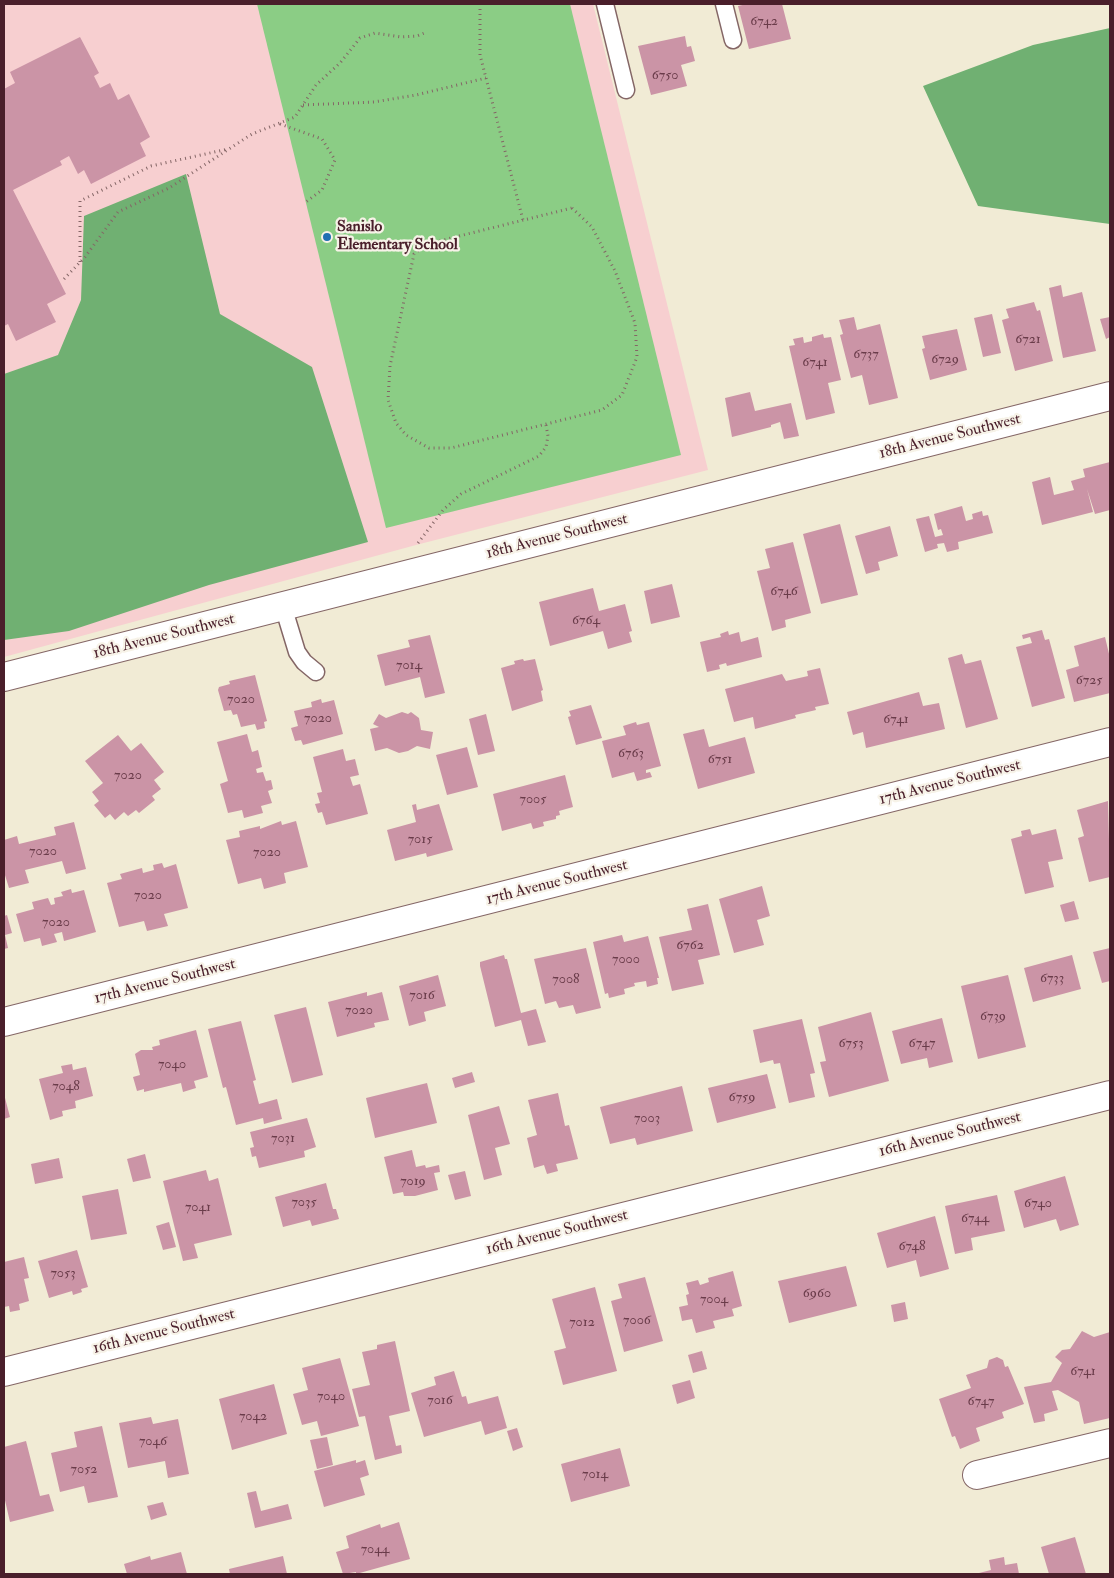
<!DOCTYPE html>
<style>
body{margin:0}
#map{position:relative;width:1114px;height:1578px;overflow:hidden;background:#f1ebd5;font-family:"IM FELL Double Pica",serif}
canvas{display:block}
.frame{position:absolute;inset:0;border:5px solid #4a1f2b;pointer-events:none}
</style>
<div id="map">
<canvas width="1114" height="1578"></canvas>
<div class="frame"></div>
</div>
<script>
const g = document.querySelector('canvas').getContext('2d');
g.lineJoin = 'round';
function fillPath(path, color) {
  g.fillStyle = color;
  g.fill(path, 'evenodd');
}
function toPath(rows) {
  const path = new Path2D();
  for (const r of rows) {
    path.moveTo(r[0], r[1]);
    for (let i = 2; i < r.length; i += 2) path.lineTo(r[i], r[i + 1]);
  }
  return path;
}
function trace(path, color, width, dash) {
  g.strokeStyle = color;
  g.lineWidth = width;
  g.lineCap = dash ? 'butt' : 'round';
  g.setLineDash(dash || []);
  g.stroke(path);
}
function label(font, color, halo, rows, align = 'center') {
  g.font = font + ' "IM FELL Double Pica",serif';
  g.lineWidth = 4.5;
  g.setLineDash([]);
  g.textBaseline = 'middle';
  g.strokeStyle = halo;
  g.fillStyle = color;
  for (const [text, x, y, turn = 0] of rows) {
    g.save();
    g.translate(x, y);
    g.rotate((+turn || 0) * Math.PI / 180);
    g.textAlign = isNaN(turn) ? turn : align;
    if (halo) g.strokeText(text, 0, 0);
    g.fillText(text, 0, 0);
    g.restore();
  }
}
fillPath(toPath([
 [4,4,593,4,708,470,416,545,4,657]
]), '#f7cfd0');
fillPath(toPath([
 [257,4,570,4,681,455,386,528]
]), '#8bcd85');
fillPath(toPath([
 [1110,28,1110,224,978,206,923,86,1033,45],
 [186,174,220,314,312,367,368,542,209,585,69,631,4,640,4,374,58,355,81,300,84,216]
]), '#70b072');
fillPath(toPath([
 [747,4,782,4,791,39,749,49,738,6],
 [685,36,687,47,691,46,695,61,681,65,687,86,651,95,638,46],
 [80,37,99,73,94,76,100,88,110,83,118,100,129,94,150,137,140,143,146,156,91,184,84,170,78,174,69,156,60,161,62,165,13,190,66,294,47,304,56,322,16,341,8,324,4,326,4,89,15,83,10,72],
 [1061,285,1063,297,1082,292,1096,351,1063,358,1049,288],
 [1034,302,1037,311,1040,310,1053,361,1015,371,1002,320,1009,318,1006,309],
 [992,314,1001,353,983,357,974,318],
 [854,317,857,330,880,324,898,398,869,405,862,375,851,378,840,335,843,334,839,320],
 [1110,317,1110,337,1106,339,1100,319],
 [957,329,967,370,930,380,922,349,925,348,922,336],
 [823,334,824,338,831,337,841,380,828,383,835,413,806,420,789,346,795,345,793,339,803,337,804,343,812,341,812,337],
 [750,392,755,411,791,403,799,436,784,439,780,422,771,425,771,427,732,437,725,398],
 [1110,462,1110,510,1095,514,1087,489,1093,512,1042,525,1032,482,1050,477,1054,495,1074,490,1071,481,1085,477,1083,469],
 [962,506,966,521,973,519,972,514,982,511,983,516,988,515,993,533,958,542,959,549,947,552,944,543,937,544,938,548,925,552,916,519,929,516,935,537,943,535,941,529,938,530,934,514],
 [840,524,858,595,821,604,803,534],
 [890,526,898,556,878,562,880,570,866,574,855,536],
 [793,542,811,613,785,620,786,627,772,631,757,571,770,568,765,549],
 [672,584,680,617,651,624,644,591],
 [593,588,599,611,625,604,632,631,629,632,632,642,608,649,603,631,550,646,539,602],
 [1042,630,1045,640,1049,639,1065,698,1032,707,1016,647,1032,643,1030,637,1023,639,1022,635],
 [728,631,729,635,739,632,741,642,758,637,762,657,727,666,726,663,719,665,720,669,707,672,700,642,721,637,720,634],
 [430,635,445,693,425,698,420,677,385,686,377,655,410,647,408,640],
 [1105,637,1110,658,1110,693,1074,702,1066,670,1079,666,1074,646],
 [962,654,965,664,981,660,998,719,966,728,948,658],
 [523,659,524,661,535,659,543,690,541,691,543,701,512,711,501,668,515,664,514,661],
 [820,668,829,704,815,707,816,710,795,715,796,718,755,729,753,717,734,722,725,689,782,674,786,681,808,676,807,671],
 [255,675,267,721,264,722,265,728,257,730,255,724,241,727,237,714,233,715,231,710,224,711,218,690,219,687,230,684,229,681],
 [919,692,923,706,939,703,945,729,866,748,863,732,853,735,847,712],
 [321,699,322,703,334,700,343,734,303,745,301,740,295,741,291,728,298,726,294,711,312,707,311,702],
 [591,705,602,738,576,745,568,717,571,716,569,711],
 [402,712,408,714,411,712,419,718,421,730,433,732,430,749,417,746,408,751,399,753,387,748,375,751,370,729,379,727,373,724,379,714,386,718],
 [486,714,495,751,478,755,469,719],
 [636,722,637,725,649,722,661,766,646,770,646,773,650,772,652,777,637,781,634,772,612,778,602,741,626,735,623,726],
 [704,729,709,747,745,737,755,773,698,789,683,734],
 [247,734,252,752,258,750,262,767,256,769,257,773,263,772,266,781,271,780,273,789,268,791,272,803,261,806,263,813,244,818,242,810,228,813,220,784,228,781,217,742],
 [118,735,131,751,141,743,164,772,154,780,161,789,152,796,155,800,139,813,136,810,128,816,124,812,115,820,110,814,105,818,94,805,99,801,92,792,103,783,85,761],
 [467,747,478,787,447,795,436,755],
 [343,749,346,761,355,759,359,775,350,777,353,786,360,784,368,814,326,825,322,812,318,813,315,804,320,803,317,793,322,792,313,757],
 [565,775,573,807,559,811,560,815,556,816,556,819,543,822,544,826,533,829,531,823,502,831,493,794],
 [1108,801,1110,877,1089,882,1078,838,1084,836,1077,810],
 [416,804,417,810,439,804,453,850,427,857,426,853,395,861,387,830,416,822,412,805],
 [281,821,282,825,296,821,308,867,284,873,286,883,264,889,261,878,238,884,226,840,240,837,239,831,260,826,260,829],
 [74,822,86,869,66,874,62,861,25,870,29,883,9,888,4,872,4,840,17,836,19,844,56,835,54,827],
 [1030,829,1032,835,1056,829,1063,859,1048,862,1054,887,1025,894,1011,839,1022,836,1021,831],
 [162,863,164,868,176,864,188,908,164,914,168,926,147,931,144,921,119,927,107,883,122,879,120,874,142,868,143,873,154,870,153,865],
 [762,886,770,916,757,920,764,945,734,953,719,899],
 [71,889,72,893,84,890,96,932,64,941,62,932,54,934,57,942,42,946,40,938,24,942,16,914,34,909,32,902,48,898,51,905,55,904,54,898,63,896,61,892],
 [1074,901,1079,919,1065,922,1060,905],
 [708,904,720,955,698,960,704,984,672,991,659,937,692,930,687,909],
 [7,915,12,933,5,935,8,948,4,949,4,916],
 [622,935,624,942,648,936,659,978,657,978,658,984,647,987,646,981,634,983,635,986,624,989,625,994,609,998,608,993,605,994,593,942],
 [586,948,601,1008,576,1014,573,1005,559,1008,556,1001,545,1004,534,959],
 [1110,948,1110,981,1102,983,1093,952],
 [504,955,505,959,507,959,521,1013,536,1009,546,1042,528,1046,521,1020,495,1027,480,966,480,962],
 [1072,955,1081,989,1033,1002,1024,968],
 [438,975,446,1006,424,1012,426,1021,409,1026,399,986],
 [1008,975,1026,1047,978,1059,961,986],
 [367,992,367,996,382,992,389,1020,374,1023,375,1027,337,1037,328,1002],
 [306,1007,323,1075,292,1083,274,1015],
 [871,1012,889,1081,829,1097,820,1062,826,1061,818,1027],
 [942,1018,953,1062,929,1068,927,1058,901,1064,892,1031],
 [802,1019,815,1073,810,1074,815,1097,789,1103,780,1063,774,1064,773,1060,760,1063,753,1030],
 [241,1021,256,1080,253,1081,259,1104,277,1099,282,1119,264,1124,263,1118,236,1125,226,1087,223,1088,208,1029],
 [196,1030,208,1077,194,1081,196,1088,183,1092,181,1083,144,1092,144,1089,137,1091,133,1077,140,1075,135,1054,141,1050,153,1050,152,1047,160,1045,159,1040],
 [72,1064,73,1070,86,1067,93,1096,75,1101,76,1108,62,1111,63,1116,50,1120,39,1079,63,1073,61,1066],
 [472,1072,475,1082,455,1088,452,1078],
 [767,1074,776,1108,717,1123,708,1088],
 [427,1083,437,1123,375,1138,366,1098],
 [682,1086,693,1131,637,1145,635,1138,610,1144,600,1107],
 [558,1093,565,1126,569,1125,578,1159,556,1164,558,1171,547,1174,544,1165,534,1168,527,1138,537,1135,528,1100],
 [4,1094,10,1117,4,1119],
 [499,1106,510,1144,495,1148,502,1175,484,1180,468,1115],
 [307,1118,316,1147,304,1151,305,1157,259,1168,256,1156,252,1157,250,1148,254,1147,250,1132],
 [412,1150,416,1167,425,1165,426,1168,439,1165,440,1172,434,1173,438,1190,415,1196,404,1196,403,1192,393,1194,384,1157],
 [145,1154,151,1178,133,1182,127,1159],
 [59,1158,63,1178,35,1184,31,1164],
 [206,1170,209,1181,218,1178,232,1235,194,1244,198,1258,183,1261,163,1181],
 [465,1171,471,1196,455,1200,448,1175],
 [1065,1176,1079,1225,1060,1231,1056,1219,1024,1228,1014,1191],
 [326,1183,333,1209,336,1209,339,1219,312,1226,310,1220,283,1227,275,1197],
 [118,1189,127,1234,91,1240,82,1196],
 [997,1195,1005,1231,971,1238,973,1250,955,1254,945,1206],
 [935,1216,949,1269,920,1277,916,1260,887,1268,877,1233],
 [169,1222,176,1247,163,1250,156,1226],
 [77,1250,88,1287,81,1289,82,1292,73,1295,72,1291,49,1298,38,1261],
 [24,1257,29,1278,24,1279,29,1301,19,1304,20,1310,10,1312,9,1306,4,1307,4,1262],
 [846,1266,857,1306,789,1323,778,1281],
 [733,1271,742,1306,732,1309,734,1316,713,1321,715,1328,696,1333,692,1319,682,1321,679,1307,688,1305,686,1295,689,1294,686,1283,698,1280,700,1285,709,1282,708,1278],
 [645,1277,663,1341,624,1352,611,1301,622,1298,618,1284],
 [595,1287,617,1371,563,1385,554,1351,566,1348,552,1299],
 [905,1302,908,1319,894,1322,891,1305],
 [1082,1331,1094,1337,1110,1332,1110,1418,1084,1424,1079,1402,1058,1390,1052,1391,1058,1410,1044,1414,1045,1421,1034,1423,1024,1387,1051,1382,1062,1363,1055,1357,1062,1350,1070,1349],
 [395,1341,410,1411,389,1416,396,1446,401,1445,402,1453,375,1460,365,1416,359,1417,352,1389,370,1385,362,1352,377,1349,377,1345],
 [702,1351,707,1369,693,1373,688,1355],
 [997,1357,1003,1360,1005,1367,1008,1366,1024,1404,1002,1412,1004,1418,976,1428,980,1441,960,1449,955,1436,952,1437,939,1399,971,1388,966,1375,987,1368,989,1360],
 [340,1358,359,1426,321,1436,317,1421,302,1425,293,1394,308,1390,302,1368],
 [454,1371,462,1397,466,1396,468,1404,498,1396,507,1428,485,1435,481,1421,424,1437,411,1393,436,1385,434,1377],
 [690,1380,695,1398,677,1404,672,1385],
 [274,1384,287,1434,232,1450,219,1399],
 [151,1417,153,1424,178,1419,189,1474,168,1478,165,1461,128,1468,119,1423],
 [102,1426,118,1497,88,1503,84,1486,60,1492,51,1453,77,1447,74,1432],
 [517,1428,523,1447,513,1451,507,1431],
 [327,1437,333,1465,317,1469,310,1440],
 [26,1441,40,1496,49,1494,54,1511,10,1522,4,1496,4,1447],
 [620,1448,630,1486,571,1502,561,1464],
 [356,1460,356,1463,365,1460,369,1475,360,1478,365,1495,324,1507,314,1471],
 [256,1491,261,1511,288,1504,292,1519,255,1528,247,1493],
 [163,1502,167,1515,151,1520,147,1506],
 [399,1522,410,1559,356,1574,356,1572,343,1574,336,1552,349,1548,346,1536,380,1524,381,1528],
 [1075,1537,1086,1574,1049,1574,1041,1547],
 [181,1552,187,1574,127,1574,124,1564,150,1556,151,1560],
 [283,1556,287,1574,230,1574,229,1569],
 [1004,1557,1005,1565,1017,1563,1019,1574,975,1574,991,1570,989,1560]
]), '#cb94a6');
const lane = toPath([
 [605,4,626,90],
 [724,4,733,40],
 [283,606,297,652,304,662,316,672]
]);
const street = toPath([
 [4,677,1110,396],
 [4,1022,1110,742],
 [977,1475,1110,1443]
]);
const secondary = toPath([
 [4,1372,1110,1095]
]);
trace(lane, '#846666', 19);
trace(street, '#846666', 30);
trace(secondary, '#846666', 30);
trace(toPath([
 [480,4,480,55,523,220],
 [303,105,374,102,416,95,486,78],
 [280,124,322,139,335,160,322,190,306,202],
 [572,208,592,227,615,271,635,323,637,357,622,395,602,410,451,448,429,448,406,435,396,423,388,400,390,366,414,254,427,244,572,208],
 [80,262,80,201,151,166,228,149],
 [64,279,85,257,118,212,169,188,252,134,295,117,316,85,340,63,360,38,375,33,401,37,417,36,427,32],
 [418,543,443,510,461,494,539,456,546,447,548,436,546,425]
]), '#846666', 3, [1, 4]);
trace(lane, '#fff', 16);
trace(street, '#fff', 28);
trace(secondary, '#fff', 28);
for (const [x, y, r, color] of [
 [327,237,5,"#1f6fb2"]
]) {
  const dot = new Path2D();
  dot.arc(x, y, r, 0, 2 * Math.PI);
  g.fillStyle = color;
  g.fill(dot);
  trace(dot, '#f7f3e8', 2);
}
label('14px', '#6a3c4a', null, [
 ["6742",764,22],
 ["6750",665,76],
 ["6721",1028,340],
 ["6737",866,355],
 ["6729",945,360],
 ["6741",815,363],
 ["6746",784,592],
 ["6764",586,621],
 ["7014",409,666],
 ["6725",1089,681],
 ["7020",241,700],
 ["7020",318,719],
 ["6741",896,720],
 ["6763",631,754],
 ["6751",720,760],
 ["7020",128,776],
 ["7005",533,800],
 ["7015",420,840],
 ["7020",43,852],
 ["7020",267,853],
 ["7020",148,896],
 ["7020",56,923],
 ["6762",690,946],
 ["7000",626,960],
 ["6733",1052,979],
 ["7008",566,980],
 ["7016",422,996],
 ["7020",359,1011],
 ["6739",993,1017],
 ["6753",851,1044],
 ["6747",922,1044],
 ["7040",172,1065],
 ["7048",66,1087],
 ["6759",742,1098],
 ["7003",647,1119],
 ["7031",283,1139],
 ["7019",413,1182],
 ["7035",304,1203],
 ["6740",1038,1204],
 ["7041",198,1208],
 ["6744",975,1219],
 ["6748",912,1247],
 ["7053",63,1274],
 ["6960",817,1294],
 ["7004",714,1300],
 ["7006",637,1321],
 ["7012",582,1323],
 ["6741",1083,1372],
 ["7040",331,1397],
 ["7016",440,1401],
 ["6747",981,1402],
 ["7042",253,1417],
 ["7046",153,1442],
 ["7052",84,1470],
 ["7014",595,1475],
 ["7044",375,1550]
]);
label('bold 16px', '#4a1f2b', '#f7f3e8', [
 ["Sanislo",337,228],
 ["Elementary School",337,246]
], 'left');
label('16px', '#4a1f2b', '#f7f3e8', [
 ["18th Avenue Southwest",950,437,-14],
 ["18th Avenue Southwest",557,537,-14],
 ["18th Avenue Southwest",164,637,-14],
 ["17th Avenue Southwest",950,783,-14],
 ["17th Avenue Southwest",557,883,-14],
 ["17th Avenue Southwest",165,982,-14],
 ["16th Avenue Southwest",950,1135,-14],
 ["16th Avenue Southwest",557,1233,-14],
 ["16th Avenue Southwest",164,1332,-14]
]);
</script>
